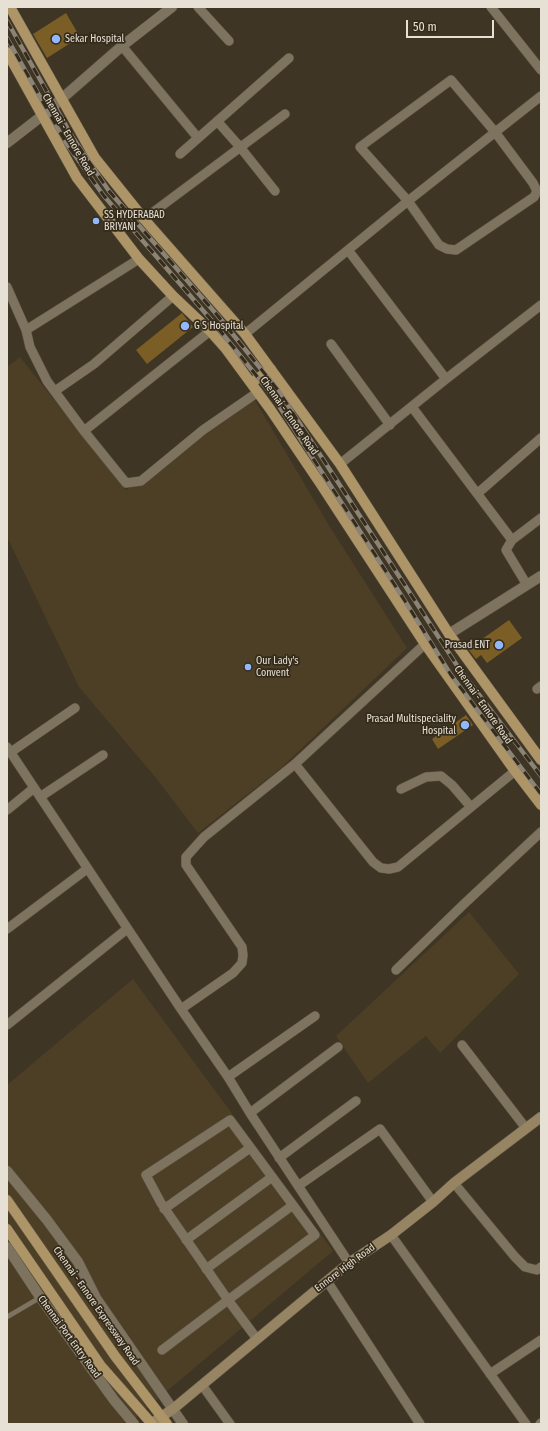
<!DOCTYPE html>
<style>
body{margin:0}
#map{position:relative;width:548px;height:1431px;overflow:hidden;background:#3f3524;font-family:"Fira Sans Condensed",sans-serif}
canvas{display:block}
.frame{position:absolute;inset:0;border:8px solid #e6e0d5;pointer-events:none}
.scale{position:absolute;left:406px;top:20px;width:88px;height:18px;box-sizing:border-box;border:2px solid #e6e0d5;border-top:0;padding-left:5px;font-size:12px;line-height:14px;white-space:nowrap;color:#e6e0d5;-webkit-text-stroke:3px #352b1a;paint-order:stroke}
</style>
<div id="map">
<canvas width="548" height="1431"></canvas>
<div class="frame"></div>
<div class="scale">50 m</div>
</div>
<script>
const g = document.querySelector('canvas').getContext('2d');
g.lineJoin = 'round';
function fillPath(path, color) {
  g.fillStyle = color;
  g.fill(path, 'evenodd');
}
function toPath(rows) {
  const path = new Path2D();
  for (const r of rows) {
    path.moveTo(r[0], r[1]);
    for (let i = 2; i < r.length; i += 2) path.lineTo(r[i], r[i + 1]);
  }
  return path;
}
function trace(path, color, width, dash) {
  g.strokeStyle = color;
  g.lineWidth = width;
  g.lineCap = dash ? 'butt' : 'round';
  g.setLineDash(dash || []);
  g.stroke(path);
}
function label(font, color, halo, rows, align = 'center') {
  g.font = font + ' "Fira Sans Condensed",sans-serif';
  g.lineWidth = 3.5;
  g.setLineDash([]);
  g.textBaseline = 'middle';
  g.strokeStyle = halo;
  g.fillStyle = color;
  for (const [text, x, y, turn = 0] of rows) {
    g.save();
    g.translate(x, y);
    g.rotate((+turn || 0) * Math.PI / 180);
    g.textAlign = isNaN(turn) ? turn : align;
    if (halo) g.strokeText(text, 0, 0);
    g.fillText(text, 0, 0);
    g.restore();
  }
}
fillPath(toPath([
 [20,357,126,490,253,397,330,527,407,648,281,768,198,833,156,778,79,687,7,537,7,367],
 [469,912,519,974,440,1053,426,1036,368,1083,336,1036],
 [133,979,333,1251,128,1424,7,1424,7,1085]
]), '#4c3f26');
fillPath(toPath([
 [66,13,80,37,47,58,33,34],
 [182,313,193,327,147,364,136,350],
 [509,620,522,638,487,663,481,655,476,659,468,649],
 [466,715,473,725,438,749,432,739]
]), '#7a5e25');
const service = toPath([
 [7,1317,41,1297]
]);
const minor = toPath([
 [198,7,229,41],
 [491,7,541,70],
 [122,46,198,138],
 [451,80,495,132,533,183,537,191,534,197,456,250,447,249,439,245,408,201,360,147,451,80],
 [217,121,240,147,275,191],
 [180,154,289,58],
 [144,219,285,114],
 [348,250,446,379],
 [7,287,26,330,30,347,47,381,84,431,126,483,141,481,203,430,258,392],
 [26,330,139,259],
 [245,334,408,201,541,96],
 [331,344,390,425],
 [55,391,94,364,173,296],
 [412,407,512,540,506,550,527,585],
 [84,431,210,331],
 [340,464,446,379,541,305],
 [478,493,541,438],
 [512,540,541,518],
 [537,689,541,686],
 [7,747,181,1009,228,1077,250,1113,349,1263],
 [11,752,75,708],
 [295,764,373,862,381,868,389,869,398,867,515,771],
 [401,789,426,777,441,776,452,785,471,807],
 [40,797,103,755],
 [7,810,34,788],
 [7,929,87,869],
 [396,970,464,904,541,832],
 [181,1009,233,973,242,963,243,955,242,947,186,865,186,857,204,837,295,764,425,644],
 [7,1025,127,929],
 [462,1045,525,1127],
 [228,1077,315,1016],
 [250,1113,338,1047],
 [279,1158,356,1101],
 [454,1183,515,1257,525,1267,537,1270,541,1267],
 [298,1186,380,1129,433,1202],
 [164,1209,250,1148],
 [391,1235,526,1424],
 [186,1240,272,1177],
 [206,1269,293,1205],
 [327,1281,420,1424],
 [162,1350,228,1300,161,1203,146,1175,230,1120,315,1235,228,1300,257,1339],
 [490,1374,541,1340],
 [202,1385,230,1424],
 [540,1424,541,1423]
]);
const tertiary = toPath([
 [7,143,43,115,122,46,172,7],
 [449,634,541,576],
 [7,1171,47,1220,78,1262,96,1298,183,1424],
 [7,1247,40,1297,114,1400,134,1424]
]);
const secondary = toPath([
 [152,1423,173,1409,327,1281,349,1263,391,1235,433,1202,454,1183,541,1117]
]);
const primary = toPath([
 [10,7,95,158,144,219,245,334,340,464,449,634,541,760],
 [7,52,77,178,139,259,173,296,210,331,226,349,270,409,320,483,425,644,515,771,541,805],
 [251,383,271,369],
 [7,1200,115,1356,167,1424],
 [7,1229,101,1366,152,1424]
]);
trace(service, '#5c5444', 5.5);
trace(minor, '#5c5444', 10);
trace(tertiary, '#5c5444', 11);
trace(secondary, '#5c5444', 11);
trace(primary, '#5c5444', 11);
trace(service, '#7e735f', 4.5);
trace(minor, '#7e735f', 9);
trace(tertiary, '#7e735f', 10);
trace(secondary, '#968463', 10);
trace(primary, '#ad9567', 10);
const rail = toPath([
 [7,21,73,138,109,191,218,316,278,390,458,667,541,776],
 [7,38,66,143,104,196,213,322,272,395,405,601,451,675,541,794]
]);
trace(rail, '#8b8375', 4.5);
trace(rail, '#352b1a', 3, [9]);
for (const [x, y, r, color] of [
 [56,39,5,"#91b8fd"],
 [96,221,4,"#91b8fd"],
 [185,326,5,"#91b8fd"],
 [499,645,5,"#91b8fd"],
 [248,667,4,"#91b8fd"],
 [465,725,5,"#91b8fd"]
]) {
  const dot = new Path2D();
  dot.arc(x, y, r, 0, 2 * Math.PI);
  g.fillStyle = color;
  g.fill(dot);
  trace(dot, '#352b1a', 1.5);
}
label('10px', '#e6e0d5', '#352b1a', [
 ["Sekar Hospital",65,39],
 ["SS HYDERABAD",104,215],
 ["BRIYANI",104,227],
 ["G S Hospital",194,326],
 ["Prasad ENT",490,645,"right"],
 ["Our Lady's",256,661],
 ["Convent",256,673],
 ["Prasad Multispeciality",456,719,"right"],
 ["Hospital",456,731,"right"]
], 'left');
label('10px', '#e6e0d5', '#352b1a', [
 ["Chennai - Ennore Road",68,135,60],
 ["Chennai - Ennore Road",289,416,55],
 ["Chennai - Ennore Road",483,705,55],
 ["Ennore High Road",345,1268,-37],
 ["Chennai - Ennore Expressway Road",96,1306,55],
 ["Chennai Port Entry Road",69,1337,54]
]);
</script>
